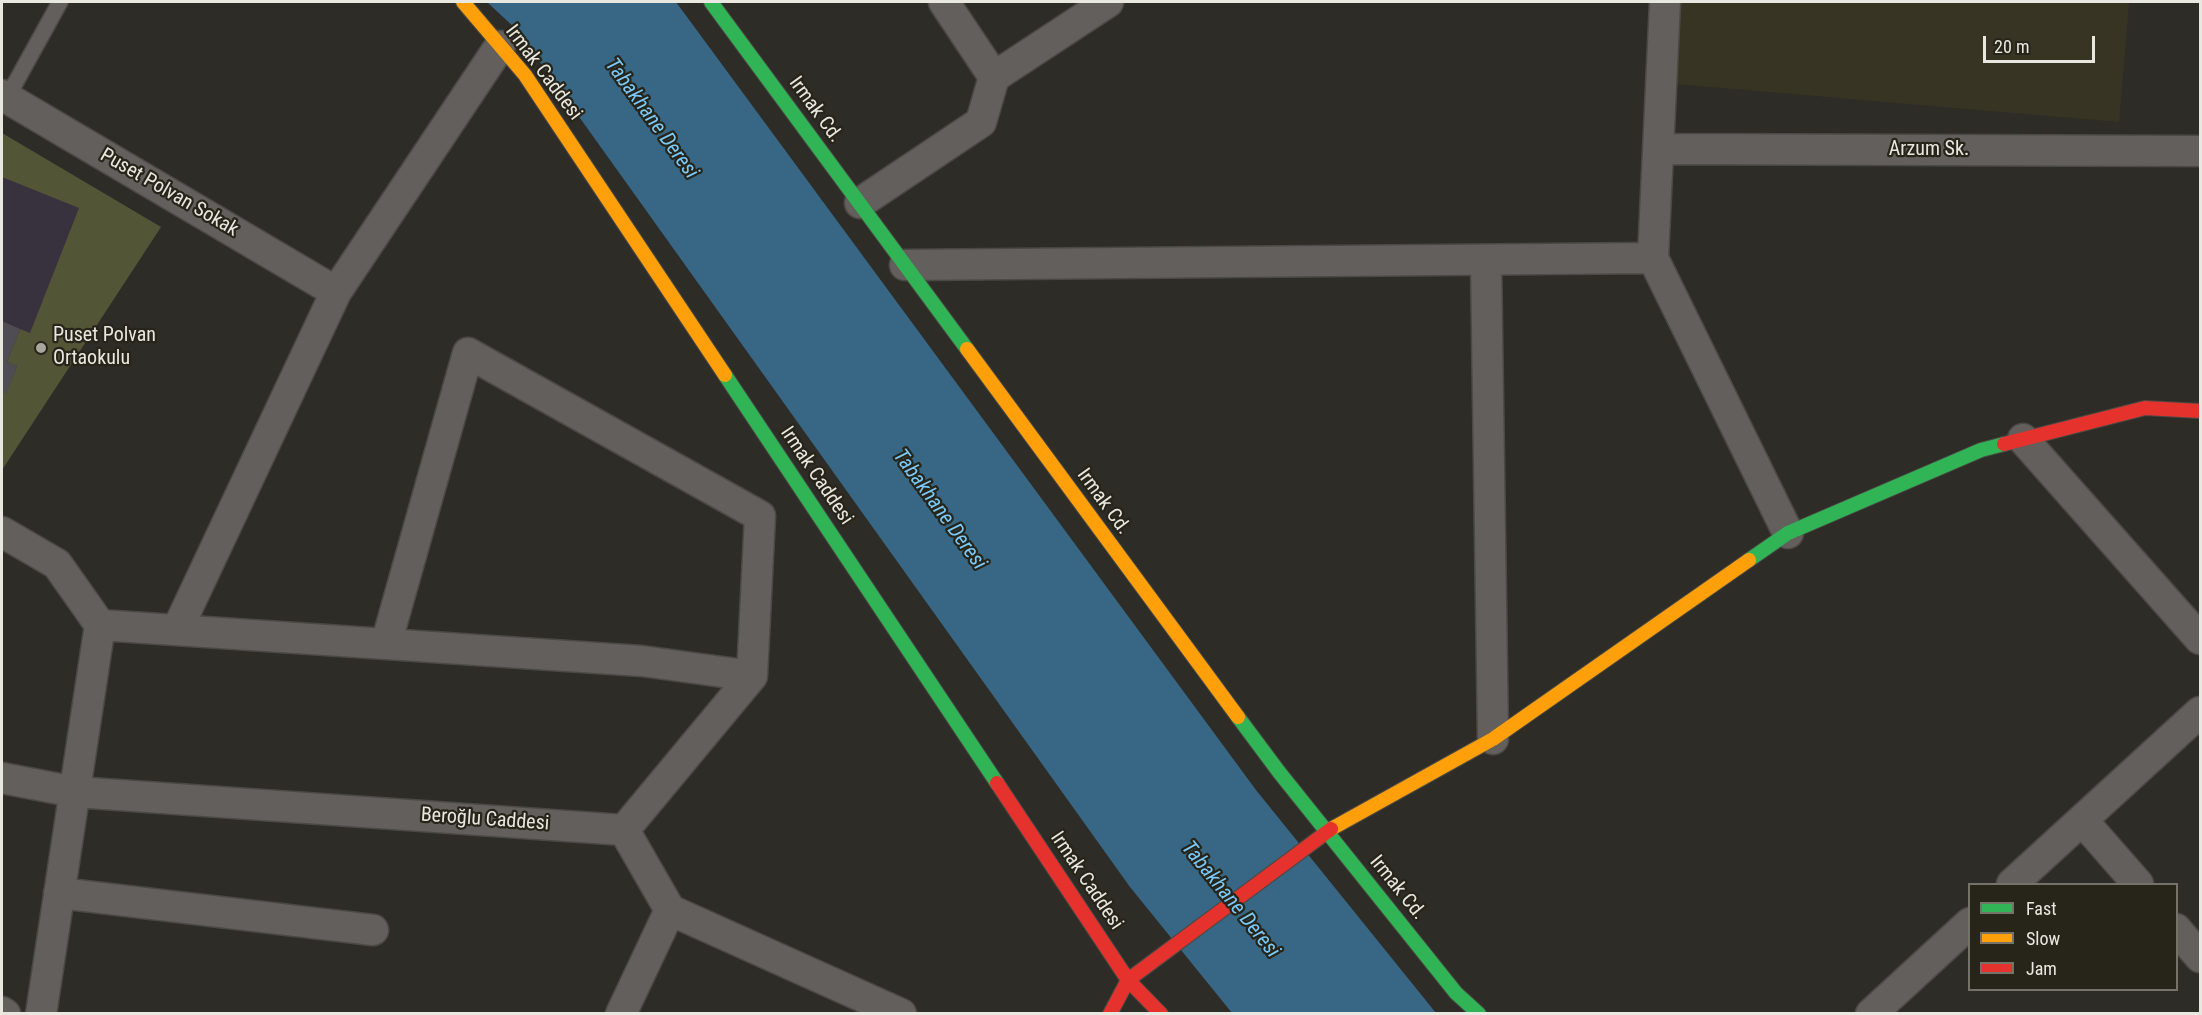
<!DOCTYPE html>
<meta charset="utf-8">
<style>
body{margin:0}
#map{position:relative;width:2202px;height:1015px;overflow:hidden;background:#2e2c26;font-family:"Roboto Condensed",sans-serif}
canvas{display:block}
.frame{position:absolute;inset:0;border:3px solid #e9e8e0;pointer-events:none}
.legend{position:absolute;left:1968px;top:883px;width:210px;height:108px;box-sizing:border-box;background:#272519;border:2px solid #757369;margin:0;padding:8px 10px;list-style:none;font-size:18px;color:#e9e8e0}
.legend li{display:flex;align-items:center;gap:12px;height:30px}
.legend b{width:30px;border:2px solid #757369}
.scale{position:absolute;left:1983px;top:36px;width:112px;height:27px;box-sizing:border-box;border:3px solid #e9e8e0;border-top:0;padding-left:8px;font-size:18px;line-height:21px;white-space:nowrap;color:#e9e8e0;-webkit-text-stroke:4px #272519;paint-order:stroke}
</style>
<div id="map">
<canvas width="2202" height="1015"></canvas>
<div class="frame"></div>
<ul class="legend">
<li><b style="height:8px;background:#30b455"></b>Fast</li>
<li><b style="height:8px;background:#ff9f0a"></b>Slow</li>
<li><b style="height:8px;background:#e5322d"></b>Jam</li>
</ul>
<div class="scale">20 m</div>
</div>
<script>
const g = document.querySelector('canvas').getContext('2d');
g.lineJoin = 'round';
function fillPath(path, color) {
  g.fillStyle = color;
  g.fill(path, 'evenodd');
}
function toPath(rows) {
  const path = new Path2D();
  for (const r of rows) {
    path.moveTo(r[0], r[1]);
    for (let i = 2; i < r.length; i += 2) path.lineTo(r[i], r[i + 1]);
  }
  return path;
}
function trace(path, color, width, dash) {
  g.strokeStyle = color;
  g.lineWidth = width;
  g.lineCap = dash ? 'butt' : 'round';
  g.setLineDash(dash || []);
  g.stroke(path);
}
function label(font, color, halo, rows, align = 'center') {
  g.font = font + ' "Roboto Condensed",sans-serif';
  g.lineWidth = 4.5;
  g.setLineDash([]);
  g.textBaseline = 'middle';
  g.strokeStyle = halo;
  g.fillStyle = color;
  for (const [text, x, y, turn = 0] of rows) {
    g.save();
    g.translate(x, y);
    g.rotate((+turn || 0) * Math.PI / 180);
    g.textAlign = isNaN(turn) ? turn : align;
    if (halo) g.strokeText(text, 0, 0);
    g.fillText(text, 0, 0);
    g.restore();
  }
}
fillPath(toPath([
 [1672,2,2129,2,2119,122,1665,83]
]), '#383423');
fillPath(toPath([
 [2,133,161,227,2,470]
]), '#38323f');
fillPath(toPath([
 [2,133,161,227,2,470,2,392,6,393,17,366,7,362,20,329,30,333,79,208,2,177]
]), '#525536');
fillPath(toPath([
 [487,2,676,2,1256,790,1436,1013,1232,1013,1130,887,517,30]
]), '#376784');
fillPath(toPath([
 [2,321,20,329,7,362,17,366,6,394,2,392]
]), '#504c53');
const lane = toPath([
 [7,98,60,2]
]);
const street = toPath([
 [944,2,994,77],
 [1665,2,1653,258,1788,533],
 [2,95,336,292],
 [1658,149,2200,151],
 [860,203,981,122,994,77,1108,2],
 [1486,260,1493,739],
 [905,265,1653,258],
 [2023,439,2200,639],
 [2,532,57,564,100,625,41,1014],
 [100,625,642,661,752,676],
 [177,630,336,292,500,46],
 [386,644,468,353,760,516,752,676,624,830],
 [2,778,75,792,624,830,670,910,901,1014],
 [2082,820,2138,884],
 [2012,884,2200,712],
 [59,893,373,930],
 [2176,929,2200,957],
 [2,1012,5,1014],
 [621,1014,670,910],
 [1871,1014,1970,923]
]);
const fast = toPath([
 [711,2,967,349],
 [725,375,997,783],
 [1749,560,1788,533,1981,450,2004,444],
 [1238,717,1279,772,1456,993,1479,1014]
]);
const slow = toPath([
 [463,2,525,75,725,375],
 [967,349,1238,717],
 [1331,829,1493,739,1749,560]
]);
const jam = toPath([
 [2004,444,2145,408,2200,411],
 [997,783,1128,980,1161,1014],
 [1110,1014,1128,980,1331,829]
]);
trace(lane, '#4b4945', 18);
trace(street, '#4b4945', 33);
trace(fast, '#4b4945', 16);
trace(slow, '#4b4945', 16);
trace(jam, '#4b4945', 16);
trace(lane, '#625f5d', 15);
trace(street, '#625f5d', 30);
trace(fast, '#30b455', 14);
trace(slow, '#ff9f0a', 14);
trace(jam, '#e5322d', 14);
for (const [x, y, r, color] of [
 [41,348,6,"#a8a69f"]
]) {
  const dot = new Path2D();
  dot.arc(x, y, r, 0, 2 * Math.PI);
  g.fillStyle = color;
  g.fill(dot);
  trace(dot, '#272519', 2);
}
label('20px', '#e9e8e0', '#272519', [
 ["Irmak Caddesi",543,73,53],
 ["Irmak Cd.",815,110,54],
 ["Arzum Sk.",1929,150],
 ["Puset Polvan Sokak",169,193,30],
 ["Irmak Caddesi",816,476,56],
 ["Irmak Cd.",1103,502,54],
 ["Beroğlu Caddesi",485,820,4],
 ["Irmak Caddesi",1086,881,56],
 ["Irmak Cd.",1397,888,51]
]);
label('20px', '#e9e8e0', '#272519', [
 ["Puset Polvan",53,336],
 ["Ortaokulu",53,359]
], 'left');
label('italic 21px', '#79cafb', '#272519', [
 ["Tabakhane Deresi",651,119,54],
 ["Tabakhane Deresi",939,510,54],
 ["Tabakhane Deresi",1230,900,51]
]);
</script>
